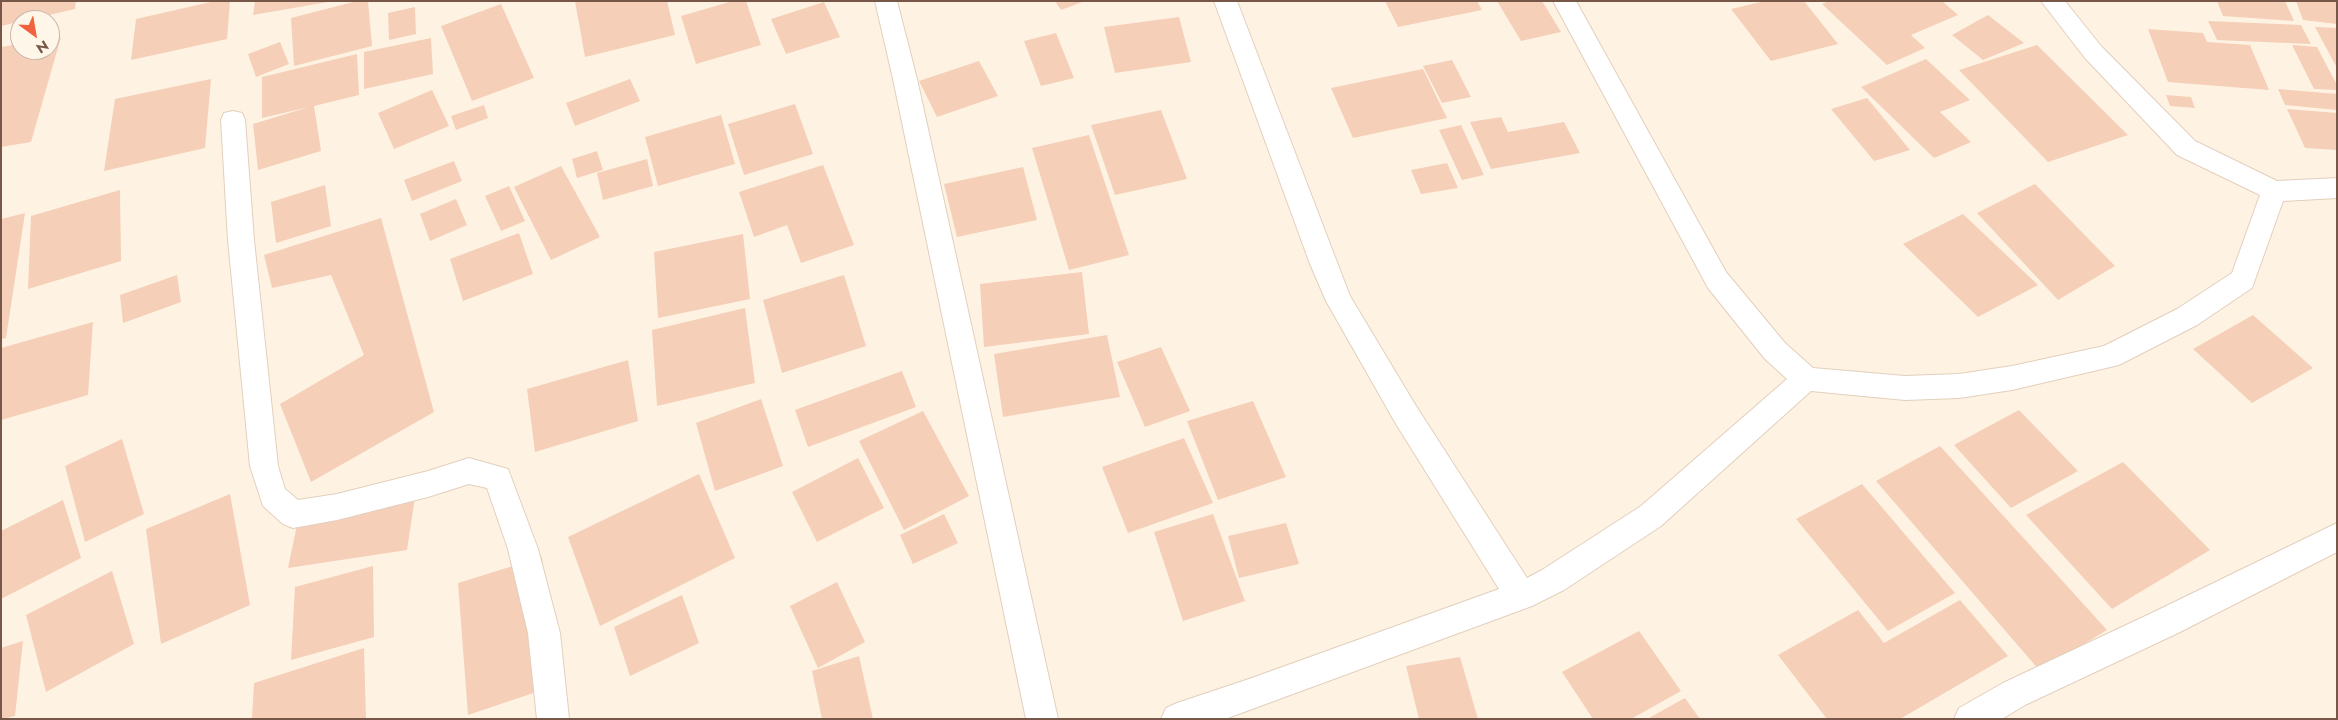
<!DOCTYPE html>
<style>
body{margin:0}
#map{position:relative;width:2338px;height:720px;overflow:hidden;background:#fef3e2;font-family:Jost,sans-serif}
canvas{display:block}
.frame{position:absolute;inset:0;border:2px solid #775747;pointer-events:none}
.north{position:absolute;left:10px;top:10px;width:50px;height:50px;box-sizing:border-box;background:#fff6ea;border:1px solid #c9b6a9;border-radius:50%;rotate:148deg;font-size:14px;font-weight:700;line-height:20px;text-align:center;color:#775747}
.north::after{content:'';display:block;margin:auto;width:18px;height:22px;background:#f1633e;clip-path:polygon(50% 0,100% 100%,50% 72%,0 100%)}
</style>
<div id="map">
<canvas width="2338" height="720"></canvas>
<div class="frame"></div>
<div class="north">N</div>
</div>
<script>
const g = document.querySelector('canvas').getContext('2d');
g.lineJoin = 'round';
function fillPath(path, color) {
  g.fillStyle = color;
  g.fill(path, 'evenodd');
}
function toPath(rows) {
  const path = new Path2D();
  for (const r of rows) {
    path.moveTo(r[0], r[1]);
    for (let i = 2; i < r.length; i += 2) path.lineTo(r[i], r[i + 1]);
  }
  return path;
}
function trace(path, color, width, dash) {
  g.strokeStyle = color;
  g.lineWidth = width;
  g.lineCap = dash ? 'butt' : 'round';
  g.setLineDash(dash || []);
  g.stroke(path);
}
fillPath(toPath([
 [1,1,76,1,75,9,1,26],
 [215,1,230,1,227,39,131,60,136,19],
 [255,1,328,1,328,2,253,15],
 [357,1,368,1,372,46,294,66,291,18],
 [575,1,667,1,675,35,585,57],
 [733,1,746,1,761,45,696,64,681,16],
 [1055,1,1085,1,1061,10],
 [1385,1,1477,1,1482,10,1398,27],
 [1497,1,1542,1,1561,32,1521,41],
 [1765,1,1804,1,1838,44,1771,61,1731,9],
 [1829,1,1942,1,1958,15,1911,35,1925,48,1887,65,1822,4],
 [2217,1,2285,1,2294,21,2223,16],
 [2296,1,2337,1,2337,24,2303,20],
 [824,2,840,37,786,54,771,19],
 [501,4,534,78,472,101,441,26],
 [415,7,416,34,389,40,388,13],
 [1988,15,2024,43,1983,60,1952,35],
 [1179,17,1191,62,1115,73,1104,27],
 [2208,21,2301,25,2311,44,2217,40],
 [2315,27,2337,28,2337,68],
 [2148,29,2203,33,2207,42,2250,45,2269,90,2168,82],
 [1056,33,1074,78,1041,86,1024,41],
 [61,37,31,142,1,147,1,47,20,44,20,50,50,50,50,39],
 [431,38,433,74,364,89,364,52],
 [280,42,289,64,256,77,248,54],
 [2037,45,2128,135,2048,162,1959,70],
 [2292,45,2317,47,2337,85,2337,90,2314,89],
 [357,54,359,95,314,106,321,151,258,170,253,124,309,107,262,118,262,77],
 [1926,59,1970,100,1940,112,1971,142,1934,158,1861,87],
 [1452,60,1471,97,1442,103,1423,66],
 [979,61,998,96,937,117,919,81],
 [1423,69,1447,118,1353,138,1331,88],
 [211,79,205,148,104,171,115,99],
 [630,79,640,101,575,126,566,103],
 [2278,89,2337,94,2337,110,2285,105],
 [432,90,449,126,394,149,378,113],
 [2166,95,2191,97,2195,108,2170,106],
 [1867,98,1910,150,1874,161,1831,109],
 [795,104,813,154,744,175,728,124],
 [484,105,488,118,456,130,451,116],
 [2287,109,2337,113,2337,150,2305,148],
 [1161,110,1187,179,1115,195,1091,125],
 [721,115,735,164,658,186,645,137],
 [1501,117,1508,132,1564,122,1580,153,1491,169,1470,122],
 [1461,125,1484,175,1462,180,1439,130],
 [1089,135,1129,255,1069,270,1032,148],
 [597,151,603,170,577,178,572,159],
 [647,159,653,186,603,200,597,173],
 [454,161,462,181,412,201,404,180],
 [1447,163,1458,188,1421,194,1411,170],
 [823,165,854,245,801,263,787,225,754,237,739,192],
 [561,166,600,237,551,260,514,187],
 [1023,167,1037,220,957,237,944,184],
 [2035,184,2115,266,2058,300,1977,213],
 [325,185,331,226,276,243,271,202],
 [509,186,525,221,501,231,485,196],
 [120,190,121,261,28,289,31,216],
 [456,199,467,225,430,241,420,214],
 [25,213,6,338,1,339,1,219],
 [1963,214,2038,285,1978,317,1903,244],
 [381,218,434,412,311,482,280,404,364,355,331,275,272,288,264,255],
 [519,233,533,274,463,301,450,259],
 [743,234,750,299,658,318,654,252],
 [1082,272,1089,334,984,347,980,284],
 [177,275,181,302,123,323,120,295],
 [844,275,866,346,782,373,763,300],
 [745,308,755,383,657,406,652,330],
 [2253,315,2313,368,2252,403,2193,349],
 [93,322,88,395,1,420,1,348],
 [1107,335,1120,397,1003,417,994,354],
 [1161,347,1190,411,1145,427,1117,362],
 [628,360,638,421,535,452,527,389],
 [902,371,916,407,808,447,795,410],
 [761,399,783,466,715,491,696,423],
 [1253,401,1286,477,1218,500,1187,421],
 [2019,410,2078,471,2011,508,1954,445],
 [923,411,969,496,904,530,859,441],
 [1184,438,1213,503,1128,533,1102,467],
 [122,439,144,514,85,542,65,466],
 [1940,446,2107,630,2040,671,1876,481],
 [858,458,884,508,817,542,792,492],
 [2123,462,2210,550,2112,609,2026,515],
 [699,474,735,558,600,626,568,537],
 [417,484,407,550,288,568,302,501],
 [1862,484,1955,593,1888,631,1796,519],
 [230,494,250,605,161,644,146,529],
 [63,500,81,558,1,599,1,531],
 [944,514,958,543,913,564,900,535],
 [1213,514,1245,601,1183,621,1154,532],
 [1286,523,1299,564,1239,578,1228,536],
 [542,557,557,685,468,715,458,583],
 [373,566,374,637,291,660,295,587],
 [112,571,134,644,46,692,26,615],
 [837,582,865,642,818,668,790,606],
 [682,595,699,643,630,676,614,627],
 [1960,600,2008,656,1900,719,1827,719,1778,655,1858,610,1884,643],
 [1639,631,1681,691,1631,719,1593,719,1562,672],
 [23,641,15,716,1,719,1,648],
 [364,648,366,719,252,719,254,683],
 [859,656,873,719,822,719,812,671],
 [1460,657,1478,719,1419,719,1406,666],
 [1685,698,1700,719,1647,719]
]), '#f5cfb8');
const minor = toPath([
 [875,1,897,1,917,79,1058,719,1026,719,893,79,875,1],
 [1214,1,1237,1,1350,296,1416,406,1527,578,1542,570,1641,506,1787,379,1765,359,1708,288,1553,1,1576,1,1726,272,1785,343,1813,368,1905,376,1959,374,2012,366,2104,346,2177,309,2232,273,2260,195,2177,155,2085,58,2041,1,2065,1,2101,46,2195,141,2277,181,2337,178,2337,198,2283,201,2252,288,2197,325,2119,365,2012,390,1959,398,1905,400,1811,391,1661,526,1564,590,1532,606,1225,719,1161,719,1166,708,1177,703,1249,679,1499,589,1396,424,1326,301,1310,264,1214,1],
 [233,111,242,113,245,120,254,240,278,466,285,489,298,500,337,494,428,471,469,458,508,469,538,549,560,633,569,719,537,719,528,633,508,549,487,488,469,484,428,497,337,520,293,528,283,524,263,506,250,466,228,240,221,120,224,113,233,111],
 [2337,523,2337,552,2178,633,2025,705,2002,719,1954,719,1959,708,2003,683,2156,611,2337,523]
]);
trace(minor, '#e3cfbd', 2);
fillPath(minor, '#fff');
</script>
